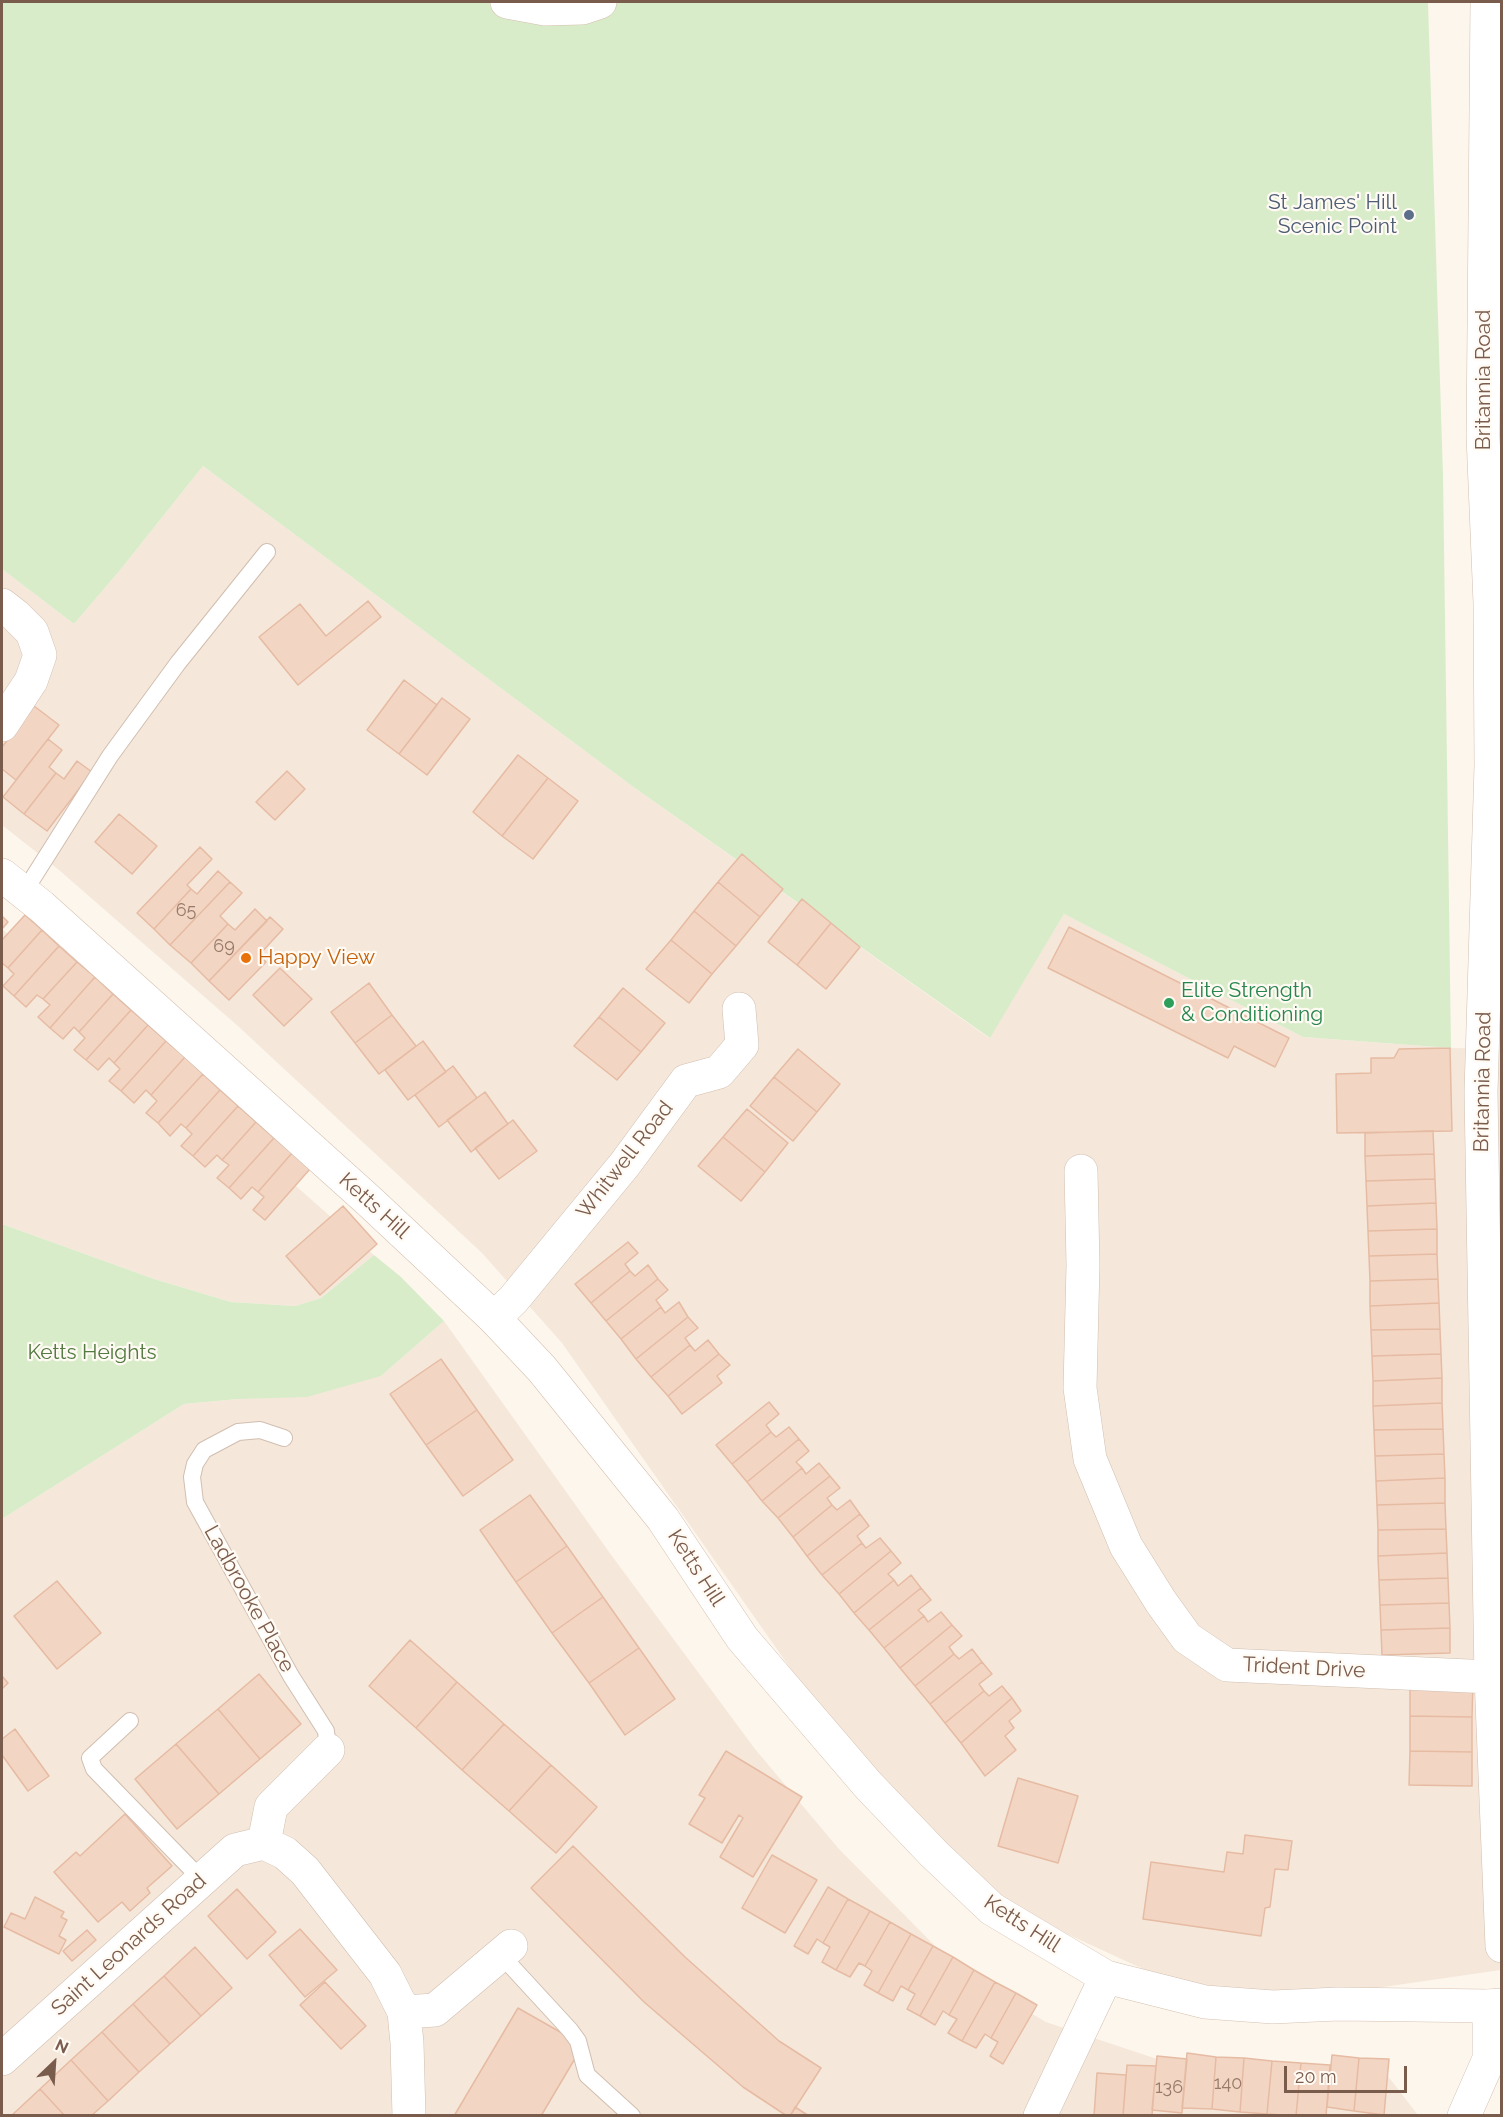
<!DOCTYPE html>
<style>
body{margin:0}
#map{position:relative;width:1503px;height:2117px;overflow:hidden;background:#fdf6ec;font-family:Raleway,sans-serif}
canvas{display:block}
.frame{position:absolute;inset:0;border:3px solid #7a5c4d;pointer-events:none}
.north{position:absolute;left:24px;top:2033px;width:60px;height:60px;-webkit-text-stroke:4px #fffaf3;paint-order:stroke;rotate:25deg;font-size:16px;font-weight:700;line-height:24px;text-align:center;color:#7a5c4d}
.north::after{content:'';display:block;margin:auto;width:21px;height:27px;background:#7a5c4d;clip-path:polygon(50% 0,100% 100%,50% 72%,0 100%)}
.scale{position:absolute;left:1284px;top:2066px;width:123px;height:27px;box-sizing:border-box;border:3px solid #7a5c4d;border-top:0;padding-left:8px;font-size:18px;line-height:21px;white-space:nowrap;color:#7a5c4d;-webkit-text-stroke:4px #fffaf3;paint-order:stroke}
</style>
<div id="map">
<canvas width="1503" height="2117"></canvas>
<div class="frame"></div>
<div class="north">N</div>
<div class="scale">20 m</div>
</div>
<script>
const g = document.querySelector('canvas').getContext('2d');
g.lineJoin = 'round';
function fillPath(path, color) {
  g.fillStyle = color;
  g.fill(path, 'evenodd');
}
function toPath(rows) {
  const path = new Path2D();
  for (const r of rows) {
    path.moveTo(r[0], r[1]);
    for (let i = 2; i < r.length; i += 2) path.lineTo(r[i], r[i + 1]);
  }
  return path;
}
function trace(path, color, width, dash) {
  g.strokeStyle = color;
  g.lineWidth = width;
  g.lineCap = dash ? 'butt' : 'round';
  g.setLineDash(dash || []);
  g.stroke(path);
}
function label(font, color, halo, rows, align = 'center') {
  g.font = font + ' Raleway,sans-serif';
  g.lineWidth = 4.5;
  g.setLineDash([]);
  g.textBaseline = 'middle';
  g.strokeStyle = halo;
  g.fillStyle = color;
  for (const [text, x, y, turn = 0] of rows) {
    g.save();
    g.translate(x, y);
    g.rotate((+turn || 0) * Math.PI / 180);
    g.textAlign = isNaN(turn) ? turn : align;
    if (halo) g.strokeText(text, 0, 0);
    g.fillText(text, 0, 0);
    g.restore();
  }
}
fillPath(toPath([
 [203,466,632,786,989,1038,1064,914,1303,1037,1451,1048,1501,1049,1501,1970,1335,1994,1229,1990,1154,1974,1065,1933,1009,1901,955,1858,840,1739,562,1343,482,1253,239,1027,59,870,2,825,2,569,74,624,121,569],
 [2,929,54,972,374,1255,321,1298,295,1306,231,1302,154,1279,2,1224],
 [444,1321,612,1556,755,1749,839,1849,961,1972,1046,2022,1175,2065,1274,2078,1387,2075,1418,2115,2,2116,2,1519,184,1404,238,1399,381,1376]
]), '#f5e8da');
fillPath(toPath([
 [2,2,1428,2,1443,476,1451,1048,1303,1037,1064,914,990,1038,632,786,203,466,121,569,74,624,2,569],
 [2,1224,154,1279,231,1302,295,1306,321,1298,374,1255,401,1277,444,1321,381,1376,307,1397,238,1399,184,1404,2,1519]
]), '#d8ecc9');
const building = toPath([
 [368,601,381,617,298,685,259,637,300,604,326,636,368,601],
 [404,680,437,705,399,754,367,730,404,680],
 [442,698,470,719,427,775,399,754,442,698],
 [34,706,59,725,16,780,2,769,2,747,34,706],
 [48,739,62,750,49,767,56,773,24,814,3,797,48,739],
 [518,755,548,778,502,836,473,812,518,755],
 [77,761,92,772,47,831,24,814,56,773,64,779,77,761],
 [287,771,305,789,275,820,256,802,287,771],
 [548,778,578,801,533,859,502,836,548,778],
 [119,814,157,846,132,874,95,842,119,814],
 [200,847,212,859,187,885,191,889,154,929,137,913,200,847],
 [742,854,783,889,760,917,718,882,742,854],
 [218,871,230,882,170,945,154,929,191,889,197,894,218,871],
 [230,882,242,893,220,916,228,924,191,963,170,945,230,882],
 [718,882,760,917,736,946,694,911,718,882],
 [802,899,831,923,797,965,768,942,802,899],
 [255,909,267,921,209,981,191,963,228,924,235,930,255,909],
 [694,911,736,946,712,974,671,940,694,911],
 [25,915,42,930,8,968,2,963,2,940,25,915],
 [2,916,8,922,2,929,2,916],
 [270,917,283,929,259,955,266,962,229,1000,209,981,270,917],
 [831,923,860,947,826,989,797,965,831,923],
 [1069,927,1289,1038,1275,1067,1234,1046,1228,1058,1048,968,1069,927],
 [42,930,59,946,14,996,3,986,14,974,8,968,42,930],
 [671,940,712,974,689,1003,646,969,671,940],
 [59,946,77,962,43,999,37,995,26,1007,14,996,59,946],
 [77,962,95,977,50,1028,38,1017,50,1005,43,999,77,962],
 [280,968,312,999,284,1026,253,995,280,968],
 [95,977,113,994,79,1032,74,1027,63,1039,50,1028,95,977],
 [369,983,392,1015,355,1043,331,1012,369,983],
 [623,988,665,1023,641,1052,599,1017,623,988],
 [113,994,131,1010,86,1060,74,1050,85,1038,79,1032,113,994],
 [131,1010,148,1025,114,1063,109,1058,98,1070,86,1060,131,1010],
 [392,1015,416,1046,379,1074,355,1043,392,1015],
 [599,1017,641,1052,617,1080,574,1046,599,1017],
 [148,1025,166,1041,121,1091,109,1081,120,1069,114,1063,148,1025],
 [166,1041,185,1057,151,1095,146,1090,134,1103,121,1091,166,1041],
 [423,1041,446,1072,408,1100,385,1070,423,1041],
 [1450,1048,1452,1131,1337,1133,1336,1074,1371,1073,1371,1058,1394,1058,1399,1049,1450,1048],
 [798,1049,840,1084,817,1112,774,1077,798,1049],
 [185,1057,203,1074,158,1123,146,1113,157,1101,151,1095,185,1057],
 [453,1066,477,1098,439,1127,415,1095,453,1066],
 [203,1074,220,1090,186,1128,181,1124,170,1136,158,1123,203,1074],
 [774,1077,817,1112,793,1141,750,1106,774,1077],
 [220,1090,238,1106,193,1156,181,1146,192,1134,186,1128,220,1090],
 [485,1092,508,1124,471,1152,447,1120,485,1092],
 [238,1106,256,1122,222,1160,217,1155,205,1167,193,1156,238,1106],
 [747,1109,788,1143,765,1172,723,1137,747,1109],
 [513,1120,537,1151,499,1179,475,1148,513,1120],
 [256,1122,274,1138,229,1188,217,1178,229,1165,222,1160,256,1122],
 [1433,1131,1434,1154,1365,1156,1365,1133,1433,1131],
 [723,1137,765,1172,741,1201,698,1166,723,1137],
 [274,1138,292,1153,258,1192,252,1187,241,1199,229,1188,274,1138],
 [292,1153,310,1169,265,1220,253,1210,264,1197,258,1192,292,1153],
 [1434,1154,1435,1179,1366,1181,1365,1156,1434,1154],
 [1435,1179,1436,1203,1367,1206,1366,1181,1435,1179],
 [1436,1203,1437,1229,1368,1231,1367,1206,1436,1203],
 [343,1206,377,1244,320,1295,286,1256,343,1206],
 [1437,1229,1437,1254,1369,1256,1368,1231,1437,1229],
 [628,1242,638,1253,625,1264,630,1271,591,1303,575,1284,628,1242],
 [1437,1254,1438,1279,1370,1281,1369,1256,1437,1254],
 [648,1265,658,1279,606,1321,591,1303,630,1271,635,1276,648,1265],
 [658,1279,668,1290,656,1300,661,1307,621,1339,606,1321,658,1279],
 [1438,1279,1439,1303,1370,1306,1370,1281,1438,1279],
 [679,1302,688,1317,636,1359,621,1339,661,1307,665,1313,679,1302],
 [1439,1303,1440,1329,1371,1330,1370,1306,1439,1303],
 [688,1317,698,1328,685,1338,690,1345,651,1377,636,1359,688,1317],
 [1440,1329,1441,1354,1372,1356,1371,1330,1440,1329],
 [708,1340,719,1354,668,1396,651,1377,690,1345,695,1351,708,1340],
 [719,1354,730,1365,717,1376,722,1383,682,1414,668,1396,719,1354],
 [1441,1354,1442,1378,1373,1381,1372,1356,1441,1354],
 [441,1359,477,1410,426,1445,390,1394,441,1359],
 [1442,1378,1442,1403,1373,1406,1373,1381,1442,1378],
 [769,1402,779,1414,766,1425,771,1432,732,1464,716,1445,769,1402],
 [1442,1403,1443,1429,1374,1430,1373,1406,1442,1403],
 [477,1410,513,1460,463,1496,426,1445,477,1410],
 [789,1427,799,1439,747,1482,732,1464,771,1432,776,1437,789,1427],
 [1443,1429,1444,1454,1375,1456,1374,1430,1443,1429],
 [799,1439,809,1451,796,1462,802,1468,762,1501,747,1482,799,1439],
 [1444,1454,1445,1478,1376,1481,1375,1456,1444,1454],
 [819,1463,830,1476,778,1518,762,1501,802,1468,806,1474,819,1463],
 [830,1476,840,1488,827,1498,832,1505,793,1537,778,1518,830,1476],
 [1445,1478,1445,1503,1377,1505,1376,1481,1445,1478],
 [530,1495,567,1546,516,1582,480,1530,530,1495],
 [850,1500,860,1514,807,1556,793,1537,832,1505,837,1510,850,1500],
 [1445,1503,1446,1529,1378,1530,1377,1505,1445,1503],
 [860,1514,869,1526,857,1536,862,1543,822,1575,807,1556,860,1514],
 [1446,1529,1447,1553,1378,1556,1378,1530,1446,1529],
 [880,1538,891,1551,839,1594,822,1575,862,1543,866,1548,880,1538],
 [567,1546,603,1597,552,1633,516,1582,567,1546],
 [891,1551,901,1563,888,1574,894,1580,854,1613,839,1594,891,1551],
 [1447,1553,1448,1578,1379,1580,1378,1556,1447,1553],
 [911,1575,921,1588,869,1630,854,1613,894,1580,898,1586,911,1575],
 [1448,1578,1449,1603,1380,1605,1379,1580,1448,1578],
 [57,1581,101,1633,57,1669,14,1616,57,1581],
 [921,1588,931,1600,918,1610,924,1616,884,1648,869,1630,921,1588],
 [603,1597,639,1648,589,1683,552,1633,603,1597],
 [1449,1603,1450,1628,1381,1630,1380,1605,1449,1603],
 [941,1612,952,1625,900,1668,884,1648,924,1616,928,1622,941,1612],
 [952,1625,962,1636,949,1647,954,1654,915,1686,900,1668,952,1625],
 [1450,1628,1450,1653,1382,1655,1381,1630,1450,1628],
 [410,1640,457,1682,416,1728,369,1686,410,1640],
 [639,1648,675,1699,625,1735,589,1683,639,1648],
 [972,1649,982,1662,930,1704,915,1686,954,1654,959,1659,972,1649],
 [982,1662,992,1674,979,1684,984,1691,945,1723,930,1704,982,1662],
 [259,1674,301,1724,260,1759,218,1709,259,1674],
 [2,1676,8,1683,2,1689,2,1676],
 [457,1682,504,1724,462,1770,416,1728,457,1682],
 [1410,1683,1473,1683,1472,1717,1410,1716,1410,1683],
 [1002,1686,1012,1698,961,1743,945,1723,984,1691,989,1696,1002,1686],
 [1012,1698,1021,1711,1009,1721,1014,1728,1005,1736,1016,1750,985,1776,961,1743,1012,1698],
 [218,1709,260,1759,219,1794,176,1744,218,1709],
 [1410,1716,1472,1717,1472,1752,1410,1751,1410,1716],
 [504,1724,551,1765,509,1811,462,1770,504,1724],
 [15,1729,49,1776,28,1791,2,1755,2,1739,15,1729],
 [176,1744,219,1794,177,1829,135,1779,176,1744],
 [726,1751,802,1797,753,1877,720,1857,743,1818,739,1815,722,1843,689,1824,705,1798,699,1795,726,1751],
 [1410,1751,1472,1752,1472,1786,1409,1785,1410,1751],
 [551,1765,597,1807,556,1853,509,1811,551,1765],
 [1018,1778,1078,1796,1058,1863,998,1846,1018,1778],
 [125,1814,172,1866,147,1888,150,1893,130,1911,122,1902,98,1922,54,1872,76,1852,80,1856,125,1814],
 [1245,1835,1292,1841,1288,1870,1275,1869,1270,1907,1265,1908,1261,1936,1143,1919,1151,1862,1224,1872,1227,1852,1243,1854,1245,1835],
 [573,1846,685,1957,779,2041,821,2068,790,2116,787,2116,743,2087,644,2002,531,1888,573,1846],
 [772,1855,817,1880,785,1933,742,1908,772,1855],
 [828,1887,848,1899,823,1943,817,1939,808,1954,794,1946,828,1887],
 [237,1889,276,1932,247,1959,208,1916,237,1889],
 [35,1897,64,1912,61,1917,67,1920,59,1936,66,1940,59,1954,4,1927,11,1913,25,1919,35,1897],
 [848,1899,870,1911,836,1970,822,1962,830,1947,823,1943,848,1899],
 [870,1911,890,1922,865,1966,859,1963,850,1977,836,1970,870,1911],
 [890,1922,911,1934,878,1993,864,1985,872,1971,865,1966,890,1922],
 [300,1929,337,1970,305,1997,269,1955,300,1929],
 [87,1930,96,1940,72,1961,63,1951,87,1930],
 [911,1934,933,1946,908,1990,901,1986,893,2001,878,1993,911,1934],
 [933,1946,953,1957,920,2016,907,2009,915,1994,908,1990,933,1946],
 [195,1947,232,1988,201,2016,164,1976,195,1947],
 [953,1957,974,1970,949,2015,943,2011,935,2025,920,2016,953,1957],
 [974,1970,995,1982,962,2041,948,2033,957,2019,949,2015,974,1970],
 [164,1976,201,2016,170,2044,133,2004,164,1976],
 [325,1982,366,2026,341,2049,300,2005,325,1982],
 [995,1982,1016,1993,991,2038,985,2034,976,2048,962,2041,995,1982],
 [1016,1993,1037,2005,1003,2064,990,2056,998,2042,991,2038,1016,1993],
 [133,2004,170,2044,139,2072,102,2032,133,2004],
 [518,2008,583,2045,541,2116,454,2116,518,2008],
 [102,2032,139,2072,108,2101,71,2060,102,2032],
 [1187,2053,1216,2057,1212,2109,1182,2108,1187,2053],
 [1332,2055,1359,2058,1354,2111,1327,2107,1332,2055],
 [1157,2056,1187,2059,1182,2113,1152,2110,1157,2056],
 [1216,2057,1244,2058,1240,2112,1212,2109,1216,2057],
 [1244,2058,1272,2061,1267,2114,1240,2112,1244,2058],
 [1359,2058,1389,2059,1384,2115,1354,2111,1359,2058],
 [71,2060,108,2101,91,2116,65,2116,40,2089,71,2060],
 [1272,2061,1301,2063,1296,2116,1267,2114,1272,2061],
 [1301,2063,1330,2065,1326,2116,1296,2116,1301,2063],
 [1127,2065,1156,2066,1152,2116,1123,2116,1127,2065],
 [1097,2073,1126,2075,1123,2116,1094,2116,1097,2073],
 [40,2089,65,2116,11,2116,40,2089],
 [795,2107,809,2116,790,2116,795,2107]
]);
fillPath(building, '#f3d5c3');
trace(building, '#e6bba3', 1.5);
const lane = toPath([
 [24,892,110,756,178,663,267,552],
 [284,1438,260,1430,238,1432,204,1450,195,1464,192,1477,195,1502,291,1676,326,1731,328,1750],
 [130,1721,90,1758,94,1769,202,1880],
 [501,1955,570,2030,578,2041,587,2075,632,2116]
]);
const street = toPath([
 [1487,2,1483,436,1490,603,1491,765,1481,1092,1491,1677,1502,1946],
 [2,605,15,615,32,632,40,655,31,681,2,725],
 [1081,1171,1083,1265,1080,1388,1090,1459,1126,1546,1161,1602,1187,1638,1227,1665,1491,1677],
 [494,1318,513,1300,625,1164,686,1081,719,1072,742,1045,739,1009],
 [264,1843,271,1807,328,1750],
 [404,2012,435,2010,511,1946],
 [2,2059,235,1850,264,1843,285,1853,305,1871,385,1974,404,2012,407,2043,409,2116],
 [1040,2116,1106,1977],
 [1464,2116,1489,2059,1489,2006]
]);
const secondary = toPath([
 [507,2,545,9,582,8,600,2],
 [2,875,41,906,368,1200,494,1318,542,1369,663,1519,742,1638,868,1785,934,1854,992,1909,1106,1977,1205,2002,1273,2007,1338,2004,1489,2006,1502,2005]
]);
trace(lane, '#d1beb0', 18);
trace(street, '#d1beb0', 34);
trace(secondary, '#d6c0b0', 34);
trace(lane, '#fff', 16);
trace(street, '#fff', 33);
trace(secondary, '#fff', 33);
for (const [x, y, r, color] of [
 [1409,215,6,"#5c6f8a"],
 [246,958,6,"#e8710a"],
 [1169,1003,6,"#2e9e5b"]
]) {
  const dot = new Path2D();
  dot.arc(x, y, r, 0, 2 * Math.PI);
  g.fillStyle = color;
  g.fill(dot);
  trace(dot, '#fffaf3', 2);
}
label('18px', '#987a6a', null, [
 ["65",186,911],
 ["69",224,947],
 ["140",1228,2084],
 ["136",1169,2088]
]);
label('21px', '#4e5e75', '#fffaf3', [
 ["St James' Hill",1397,203],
 ["Scenic Point",1397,227]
], 'right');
label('21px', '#7a5c4d', '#fffaf3', [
 ["Britannia Road",1484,380,-90],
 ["Britannia Road",1483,1082,-89],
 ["Whitwell Road",625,1160,-52],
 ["Ketts Hill",374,1206,42],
 ["Ketts Hill",696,1568,57],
 ["Ladbrooke Place",249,1599,61],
 ["Trident Drive",1304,1668,3],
 ["Ketts Hill",1022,1924,33],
 ["Saint Leonards Road",129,1945,-42]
]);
label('21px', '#c56008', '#fffaf3', [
 ["Happy View",258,958]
], 'left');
label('21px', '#27864d', '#fffaf3', [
 ["Elite Strength",1181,991],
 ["& Conditioning",1181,1015]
], 'left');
label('21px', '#537a41', '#fffaf3', [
 ["Ketts Heights",92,1353]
]);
</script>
